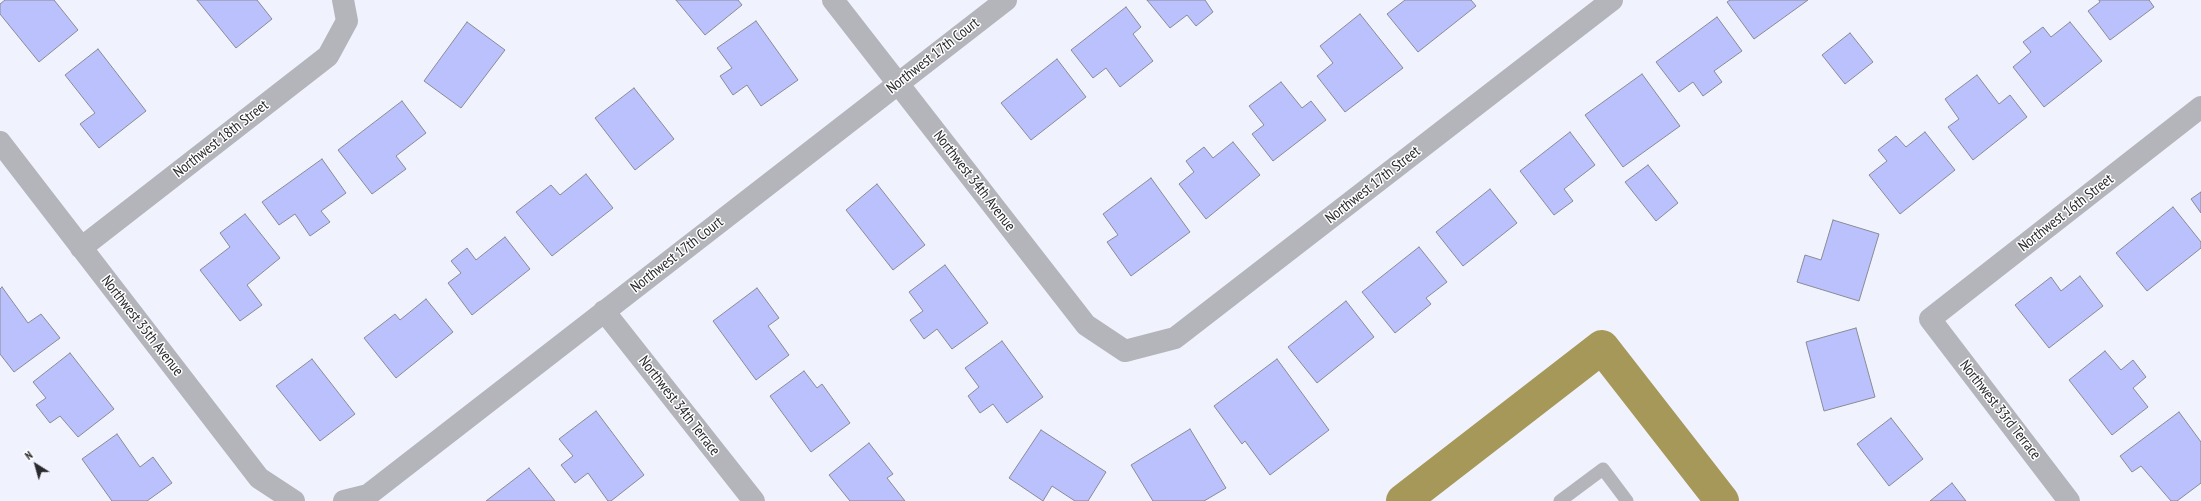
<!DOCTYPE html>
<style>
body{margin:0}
#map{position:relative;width:2201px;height:501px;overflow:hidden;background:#f0f2fe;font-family:"PT Sans Narrow",sans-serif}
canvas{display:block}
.north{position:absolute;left:16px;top:445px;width:40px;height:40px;-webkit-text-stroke:3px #fff;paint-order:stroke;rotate:323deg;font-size:11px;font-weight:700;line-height:16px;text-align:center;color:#292a2e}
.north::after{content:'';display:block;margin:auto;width:14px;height:18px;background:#292a2e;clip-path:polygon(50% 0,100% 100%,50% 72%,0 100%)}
</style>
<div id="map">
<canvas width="2201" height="501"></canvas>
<div class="north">N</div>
</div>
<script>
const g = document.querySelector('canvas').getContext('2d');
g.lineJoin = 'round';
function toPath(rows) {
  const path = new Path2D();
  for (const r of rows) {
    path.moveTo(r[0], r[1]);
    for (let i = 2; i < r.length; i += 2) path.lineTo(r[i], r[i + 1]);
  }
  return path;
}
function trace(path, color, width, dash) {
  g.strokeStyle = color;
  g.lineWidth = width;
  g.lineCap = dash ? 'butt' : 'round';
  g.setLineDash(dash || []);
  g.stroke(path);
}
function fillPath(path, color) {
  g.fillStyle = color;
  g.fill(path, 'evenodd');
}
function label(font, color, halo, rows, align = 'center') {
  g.font = font + ' "PT Sans Narrow",sans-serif';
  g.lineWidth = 3;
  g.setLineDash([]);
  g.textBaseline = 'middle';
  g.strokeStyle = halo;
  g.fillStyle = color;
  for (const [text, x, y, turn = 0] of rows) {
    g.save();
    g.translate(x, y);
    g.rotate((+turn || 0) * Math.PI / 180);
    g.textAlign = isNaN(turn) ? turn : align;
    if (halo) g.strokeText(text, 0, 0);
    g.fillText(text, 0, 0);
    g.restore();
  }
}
trace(toPath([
 [1403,501,1602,347,1722,501]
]), '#a69859', 34);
const building = toPath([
 [5,0,54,0,78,30,39,62,0,14,0,4,5,0],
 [197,0,257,0,272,19,236,48,197,0],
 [676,0,738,0,742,5,705,35,676,0],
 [1147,0,1205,0,1213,12,1196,26,1187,15,1170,28,1147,0],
 [1405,0,1471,0,1476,6,1418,52,1387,14,1405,0],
 [1730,0,1808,0,1754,39,1727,2,1730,0],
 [2099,0,2149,0,2154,7,2110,40,2088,11,2100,2,2099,0],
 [1126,7,1141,27,1133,34,1153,61,1120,87,1106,68,1093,78,1071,50,1126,7],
 [1360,14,1403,68,1345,112,1317,76,1333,63,1320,46,1360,14],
 [1717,17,1742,51,1714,71,1722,82,1703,96,1693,82,1679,92,1656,62,1717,17],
 [756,21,798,80,761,106,747,85,733,95,720,76,732,68,717,48,756,21],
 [467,22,505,50,461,108,424,81,467,22],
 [2070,22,2102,61,2044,107,2013,67,2031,52,2023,42,2043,27,2051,37,2070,22],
 [1850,33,1873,62,1845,84,1822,55,1850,33],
 [98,49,146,111,99,148,80,124,95,113,65,75,98,49],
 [1057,59,1086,97,1031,140,1001,103,1057,59],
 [1642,74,1680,126,1623,167,1585,115,1642,74],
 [1977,75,1999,104,2010,95,2027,117,1973,160,1948,127,1959,119,1945,99,1977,75],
 [1281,82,1302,108,1311,101,1326,120,1273,161,1252,134,1264,125,1249,106,1281,82],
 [634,88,674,139,635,170,595,118,634,88],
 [402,101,426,133,396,156,406,169,372,194,338,150,402,101],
 [1570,132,1595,165,1564,189,1573,201,1554,215,1520,171,1570,132],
 [1925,132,1955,170,1900,214,1869,175,1887,161,1878,150,1896,136,1906,147,1925,132],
 [1233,142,1260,175,1206,219,1179,184,1194,172,1186,161,1204,147,1213,158,1233,142],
 [322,159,346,193,321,211,330,222,310,236,295,214,279,225,262,202,322,159],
 [1648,165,1678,203,1656,221,1625,182,1648,165],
 [586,174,613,208,552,256,516,212,551,185,560,195,586,174],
 [1151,178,1190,232,1131,276,1107,242,1118,235,1103,214,1151,178],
 [877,184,925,245,893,270,846,210,877,184],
 [1490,189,1517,223,1463,266,1436,232,1490,189],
 [2201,192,2201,213,2191,199,2201,192],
 [2173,207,2201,242,2201,248,2147,291,2116,253,2173,207],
 [245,214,280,258,247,285,262,305,240,321,200,270,230,247,220,233,245,214],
 [1833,220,1879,234,1859,301,1797,282,1805,255,1821,260,1833,220],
 [505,237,530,269,472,315,448,283,461,273,451,261,467,248,476,260,505,237],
 [1419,247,1447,282,1426,298,1431,304,1395,333,1362,292,1419,247],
 [945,265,988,323,952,349,937,329,924,339,910,320,923,311,909,292,945,265],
 [2080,276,2103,306,2049,348,2015,305,2051,277,2061,291,2080,276],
 [2,287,28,323,41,314,60,338,14,372,0,354,0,289,2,287],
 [757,288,779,318,768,326,789,355,756,380,713,321,757,288],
 [426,299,453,332,396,378,364,338,395,314,400,320,426,299],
 [1346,301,1374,337,1317,383,1288,347,1346,301],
 [1856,328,1875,397,1824,411,1806,342,1856,328],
 [1002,341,1043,397,1007,423,993,404,980,413,968,396,979,387,965,368,1002,341],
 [2105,351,2121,370,2133,360,2146,377,2133,388,2148,407,2112,435,2069,380,2105,351],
 [70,353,114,409,78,437,60,416,50,423,36,405,46,398,33,382,70,353],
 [312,359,355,414,320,441,276,386,312,359],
 [1277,359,1329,430,1270,475,1245,441,1242,444,1214,406,1277,359],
 [804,371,817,388,822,384,850,423,811,452,770,396,804,371],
 [596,411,644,475,611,501,608,501,588,473,575,483,561,465,573,456,559,439,596,411],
 [2179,412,2201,442,2201,483,2177,501,2171,501,2141,466,2132,472,2120,456,2179,412],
 [1891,418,1923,459,1889,486,1857,444,1891,418],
 [1190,429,1226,488,1204,501,1153,501,1131,465,1190,429],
 [1041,430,1106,472,1088,501,1075,501,1052,486,1043,501,1009,478,1041,430],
 [117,434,140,467,153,457,172,483,147,501,112,501,82,459,117,434],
 [869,443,893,474,887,478,905,501,850,501,829,475,869,443],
 [529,468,555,501,486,501,529,468],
 [1952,483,1966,501,1930,501,1952,483]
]);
fillPath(building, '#bac1fd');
trace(building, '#898b95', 1);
trace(toPath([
 [1560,501,1603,469,1627,501]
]), '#b4b5ba', 13);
trace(toPath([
 [833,0,1086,325,1125,351,1175,338,1612,0],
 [0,142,259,478,294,501],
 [81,248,328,56,347,21,343,0],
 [604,311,754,501],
 [344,501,368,495,1006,0],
 [2069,501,1930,319,2201,107]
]), '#b4b5ba', 22);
label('15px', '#292a2e', '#fff', [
 ["Northwest 17th Court",933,56,-38],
 ["Northwest 18th Street",221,139,-38],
 ["Northwest 34th Avenue",974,181,52],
 ["Northwest 17th Street",1373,185,-38],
 ["Northwest 16th Street",2066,213,-38],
 ["Northwest 17th Court",677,255,-38],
 ["Northwest 35th Avenue",142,326,52],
 ["Northwest 34th Terrace",679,406,52],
 ["Northwest 33rd Terrace",2000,410,52]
]);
</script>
